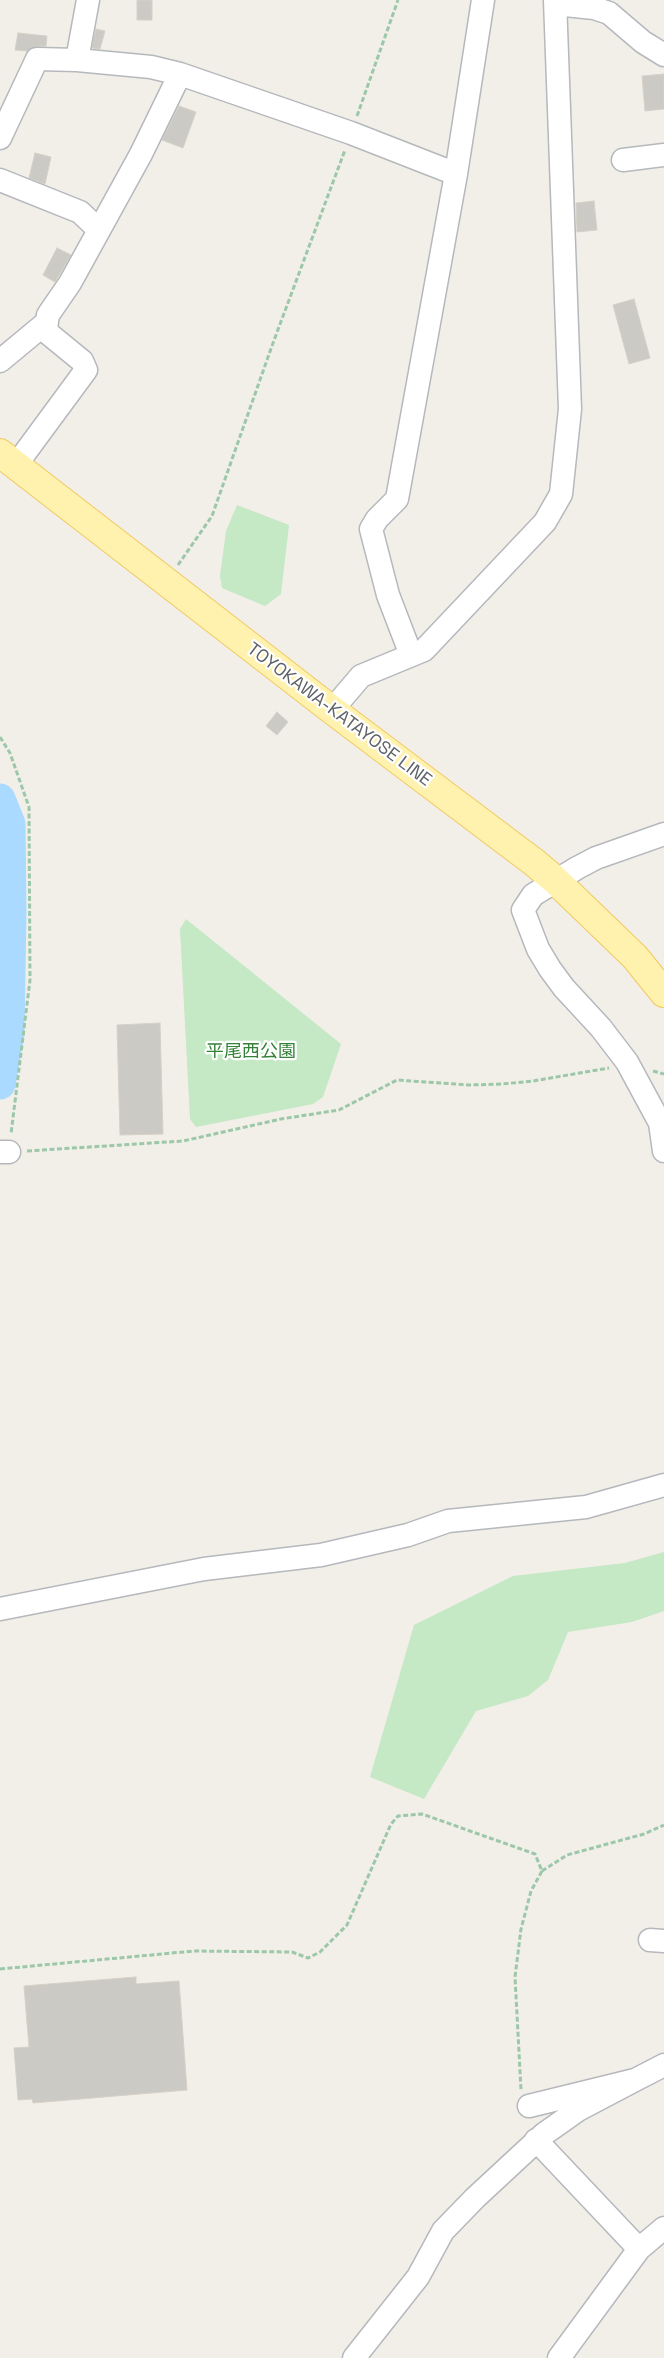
<!DOCTYPE html>
<meta charset="utf-8">
<style>
body{margin:0}
canvas{display:block;background:#f1efe8}
</style>
<canvas width="664" height="2358"></canvas>
<script>
const g = document.querySelector('canvas').getContext('2d');
g.lineJoin = 'round';
function fillPath(path, color) {
  g.fillStyle = color;
  g.fill(path, 'evenodd');
}
function toPath(rows) {
  const path = new Path2D();
  for (const r of rows) {
    path.moveTo(r[0], r[1]);
    for (let i = 2; i < r.length; i += 2) path.lineTo(r[i], r[i + 1]);
  }
  return path;
}
function trace(path, color, width, dash) {
  g.strokeStyle = color;
  g.lineWidth = width;
  g.lineCap = dash ? 'butt' : 'round';
  g.setLineDash(dash || []);
  g.stroke(path);
}
function label(font, color, halo, rows, align = 'center') {
  g.font = font + ' "Space Grotesk","Noto Sans JP",sans-serif';
  g.lineWidth = 4.5;
  g.setLineDash([]);
  g.textBaseline = 'middle';
  g.strokeStyle = halo;
  g.fillStyle = color;
  for (const [text, x, y, turn = 0] of rows) {
    g.save();
    g.translate(x, y);
    g.rotate((+turn || 0) * Math.PI / 180);
    g.textAlign = isNaN(turn) ? turn : align;
    if (halo) g.strokeText(text, 0, 0);
    g.fillText(text, 0, 0);
    g.restore();
  }
}
fillPath(toPath([
 [237,505,289,525,281,594,265,606,222,588,220,576,226,531],
 [186,919,341,1044,323,1097,313,1104,196,1127,190,1119,180,929],
 [664,1552,664,1611,632,1622,568,1632,548,1680,528,1696,476,1711,424,1799,370,1777,414,1625,513,1576,625,1563]
]), '#c5e8c5');
trace(toPath([
 [0,799,10,824,11,912,9,1033,0,1084]
]), '#aadaff', 31);
const building = toPath([
 [137,0,152,0,152,20,137,20,137,0],
 [96,29,105,31,100,49,92,48,96,29],
 [18,33,47,36,46,46,37,46,27,51,15,50,18,33],
 [664,74,664,109,645,111,642,76,664,74],
 [179,106,196,112,183,148,162,140,179,106],
 [35,153,51,157,45,184,29,178,35,153],
 [594,201,597,230,577,232,576,203,594,201],
 [57,248,71,255,55,282,43,275,57,248],
 [634,299,650,358,629,364,613,305,634,299],
 [277,712,288,722,277,735,266,726,277,712],
 [160,1023,163,1134,120,1135,117,1025,160,1023],
 [136,1977,136,1984,179,1981,187,2090,33,2103,32,2099,18,2100,14,2048,29,2047,24,1986,136,1977]
]);
fillPath(building, '#cccac5');
trace(building, '#d6d1c6', 1);
const minor = toPath([
 [557,0,565,5,594,8,609,13,643,42,664,55],
 [77,60,88,0],
 [0,138,37,59,77,60,151,67,180,74,351,133,456,174],
 [623,160,664,155],
 [0,180,80,212,99,230],
 [0,361,47,322],
 [16,465,86,370,82,361,49,334,46,328,48,315,70,283,141,154,180,74],
 [411,655,388,595,371,529,377,519,397,499,456,174,483,0],
 [332,710,361,676,424,650,545,522,561,494,570,409,555,0],
 [664,834,596,858,577,868,533,895,523,910,538,949,550,969,564,988,601,1028,627,1062,660,1123,664,1151],
 [0,1152,9,1152],
 [0,1609,204,1569,321,1555,408,1535,448,1521,586,1507,664,1485],
 [650,1940,664,1941],
 [529,2106,635,2080,664,2065],
 [536,2140,639,2249],
 [354,2358,418,2277,443,2231,475,2198,544,2134,578,2110,635,2080],
 [559,2358,639,2249,664,2228]
]);
const major = toPath([
 [0,453,332,710,535,863,555,880,635,957,664,993]
]);
trace(minor, '#b5b8bc', 25);
trace(major, '#f2c960', 30);
trace(toPath([
 [357,116,398,0],
 [178,565,212,516,273,343,345,150],
 [0,737,10,753,29,807,30,980,11,1134],
 [653,1071,664,1074],
 [27,1151,183,1141,281,1119,339,1110,397,1080,469,1085,502,1084,533,1081,609,1068],
 [542,1871,567,1855,644,1834,664,1825],
 [0,1969,194,1951,292,1952,308,1958,320,1952,347,1925,391,1824,398,1816,422,1814,535,1854,542,1871,531,1891,521,1929,515,1977,521,2090]
]), '#9cc7a9', 3, [5, 2.5]);
trace(minor, '#fff', 22);
trace(major, '#fff2af', 28);
label('18px', '#5f6368', '#fff', [
 ["TOYOKAWA-KATAYOSE LINE",339,715,37]
]);
label('18px', '#348238', '#fff', [
 ["平尾西公園",251,1052]
]);
</script>
